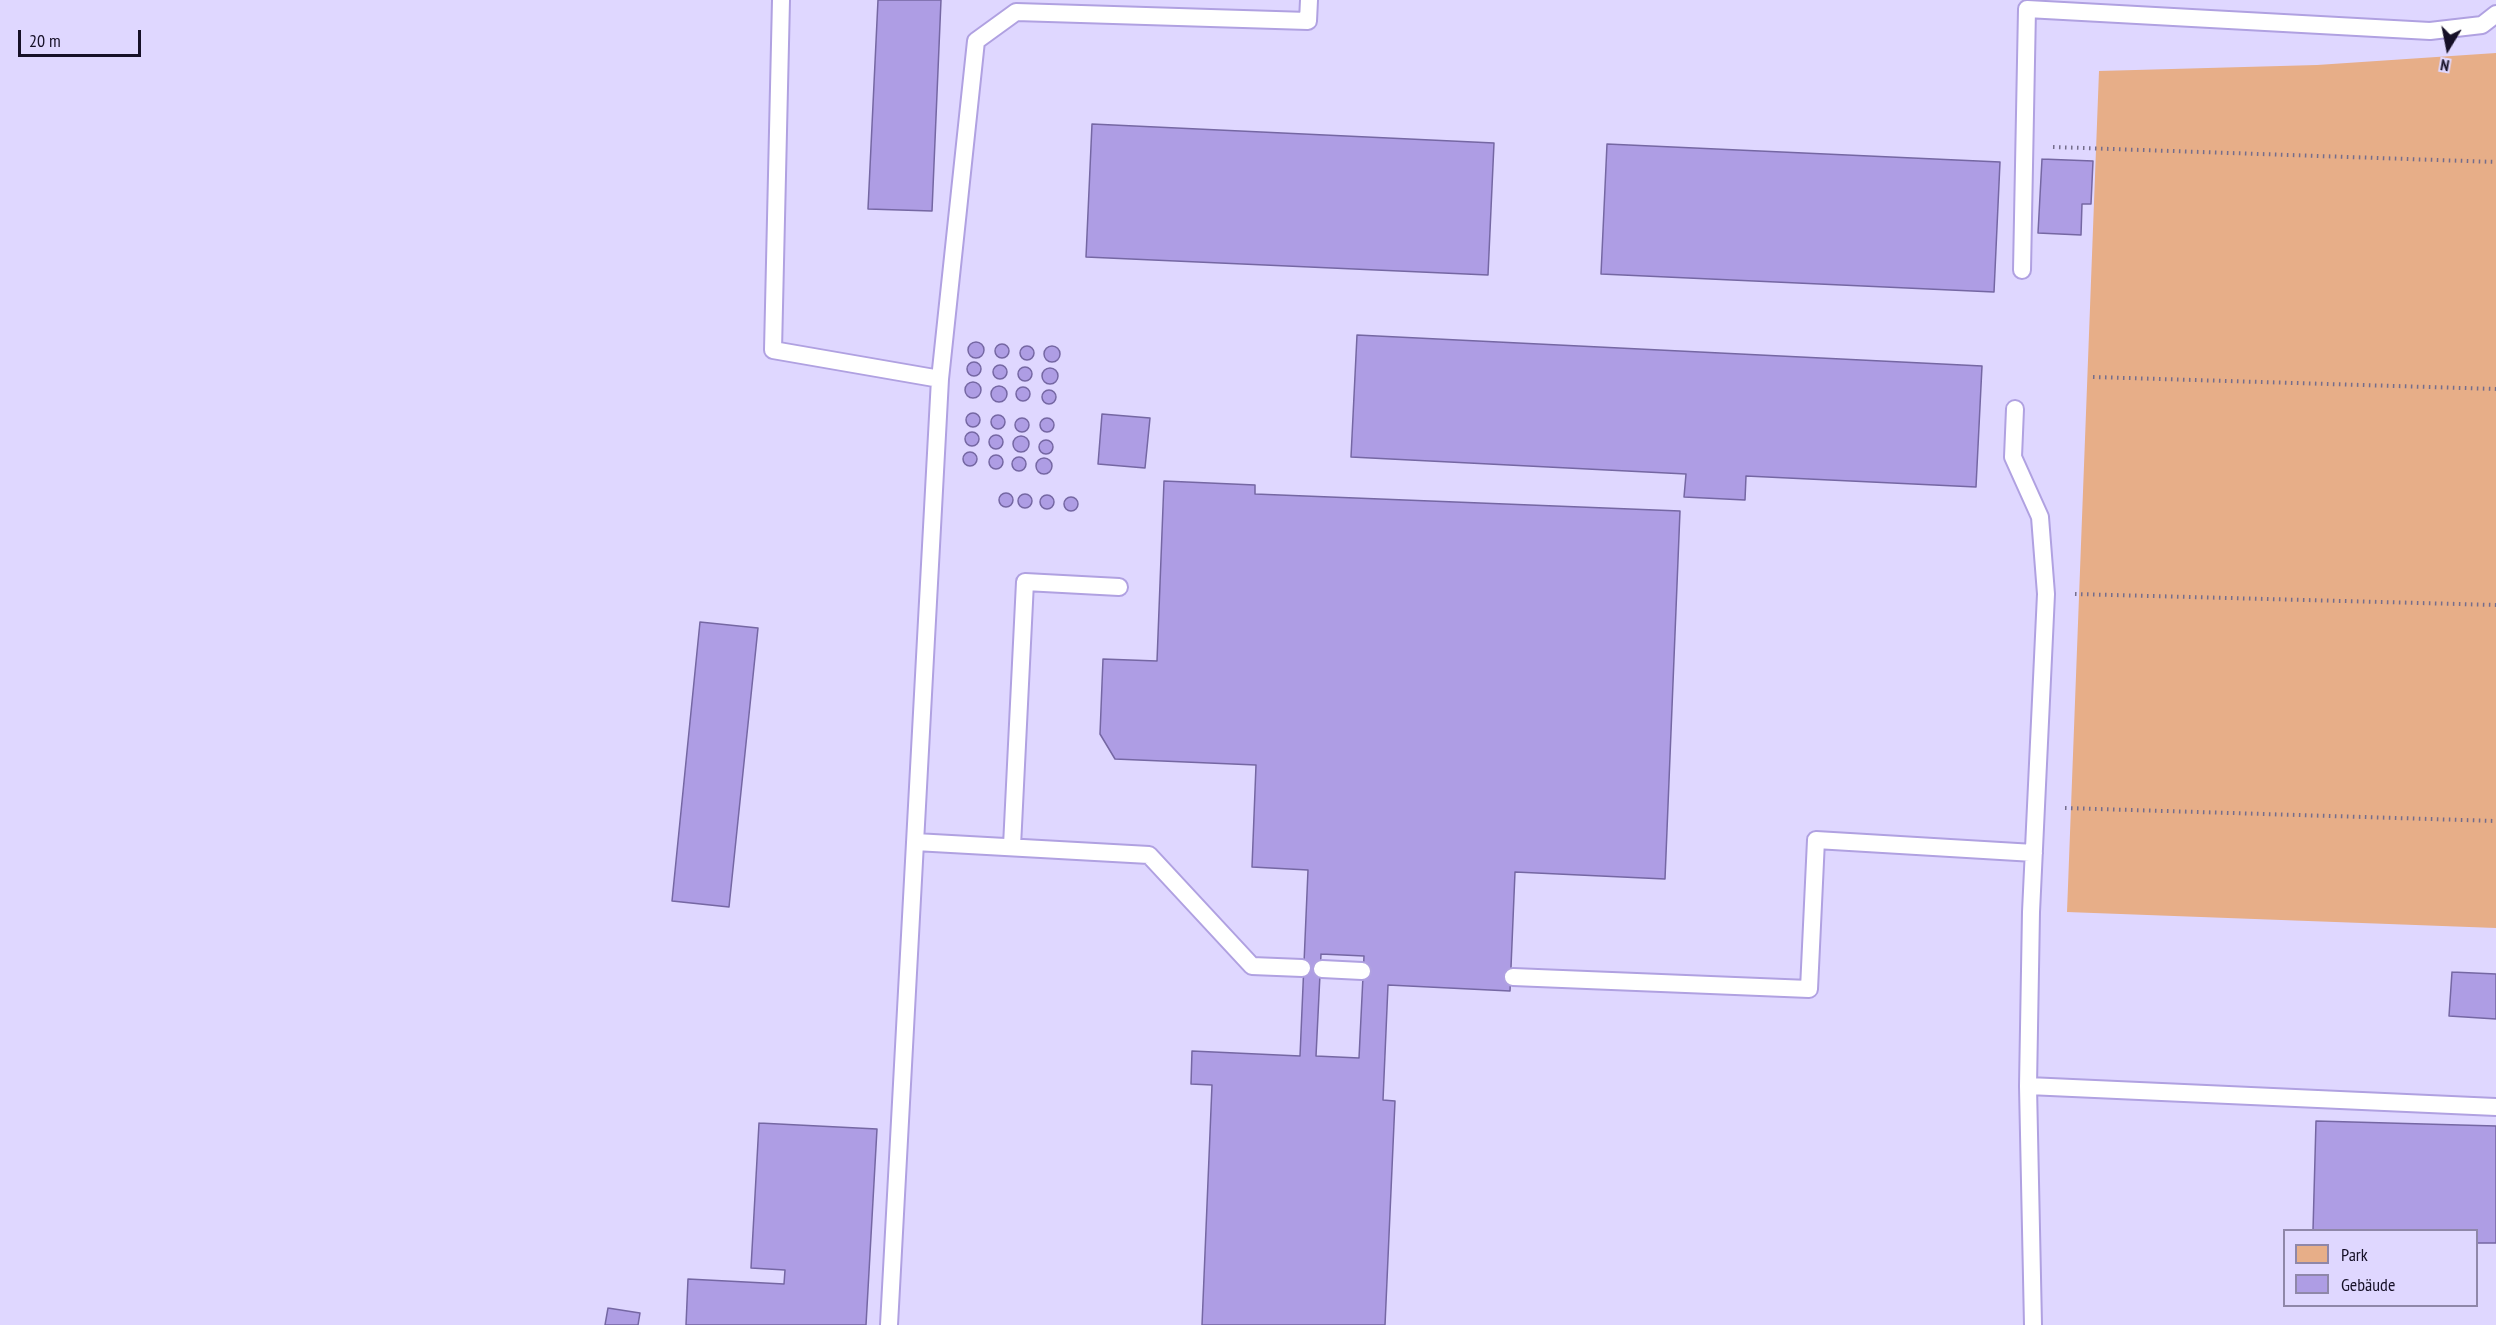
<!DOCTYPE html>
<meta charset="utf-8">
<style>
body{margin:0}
#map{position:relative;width:2496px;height:1325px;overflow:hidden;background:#dfd7ff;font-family:"PT Sans Narrow",sans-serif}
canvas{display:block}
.legend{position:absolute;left:2283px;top:1229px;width:195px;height:78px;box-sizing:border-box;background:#dfd7ff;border:2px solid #8f87a9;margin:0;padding:8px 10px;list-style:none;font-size:18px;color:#161027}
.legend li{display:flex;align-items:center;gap:12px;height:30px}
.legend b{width:30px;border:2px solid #8f87a9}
.north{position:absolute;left:2418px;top:18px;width:60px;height:60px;-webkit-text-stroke:4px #dfd7ff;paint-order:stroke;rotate:190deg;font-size:16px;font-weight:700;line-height:24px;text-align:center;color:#161027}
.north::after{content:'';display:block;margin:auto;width:21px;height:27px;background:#161027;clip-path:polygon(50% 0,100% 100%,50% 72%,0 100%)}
.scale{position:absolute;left:18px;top:30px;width:123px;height:27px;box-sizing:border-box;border:3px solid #161027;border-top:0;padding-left:8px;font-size:18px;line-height:21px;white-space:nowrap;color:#161027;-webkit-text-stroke:4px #dfd7ff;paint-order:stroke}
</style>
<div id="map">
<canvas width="2496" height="1325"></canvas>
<ul class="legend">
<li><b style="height:16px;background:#e7ae88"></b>Park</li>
<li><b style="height:16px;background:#ae9de4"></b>Gebäude</li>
</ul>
<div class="north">N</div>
<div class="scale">20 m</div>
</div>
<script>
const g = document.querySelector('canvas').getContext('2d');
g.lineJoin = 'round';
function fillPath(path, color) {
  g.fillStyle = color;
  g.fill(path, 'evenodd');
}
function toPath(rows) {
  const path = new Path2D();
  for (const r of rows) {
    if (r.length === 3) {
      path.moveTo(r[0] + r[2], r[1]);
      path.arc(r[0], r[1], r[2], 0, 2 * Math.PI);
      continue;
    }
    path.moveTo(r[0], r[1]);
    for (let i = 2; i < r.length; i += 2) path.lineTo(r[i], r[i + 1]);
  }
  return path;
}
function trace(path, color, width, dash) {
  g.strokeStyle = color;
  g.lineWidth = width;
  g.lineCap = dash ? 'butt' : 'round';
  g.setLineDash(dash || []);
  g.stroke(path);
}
fillPath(toPath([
 [2496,53,2496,928,2067,912,2099,71,2317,65]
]), '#e7ae88');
const building = toPath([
 [878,0,941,0,932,211,868,209,878,0],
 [1092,124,1494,143,1488,275,1086,257,1092,124],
 [1607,144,2000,162,1994,292,1601,274,1607,144],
 [2042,159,2093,161,2091,204,2082,204,2081,235,2038,233,2042,159],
 [1357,335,1982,366,1976,487,1746,476,1745,500,1684,497,1686,474,1351,457,1357,335],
 [976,350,8],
 [1002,351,7],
 [1027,353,7],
 [1052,354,8],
 [974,369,7],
 [1000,372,7],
 [1025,374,7],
 [1050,376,8],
 [973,390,8],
 [999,394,8],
 [1023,394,7],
 [1049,397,7],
 [973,420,7],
 [1102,414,1150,418,1145,468,1098,464,1102,414],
 [998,422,7],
 [1047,425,7],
 [1022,425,7],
 [972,439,7],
 [996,442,7],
 [1021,444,8],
 [1046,447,7],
 [970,459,7],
 [996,462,7],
 [1019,464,7],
 [1044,466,8],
 [1164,481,1255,485,1255,494,1680,511,1665,879,1515,872,1510,991,1388,985,1383,1100,1395,1101,1385,1325,1202,1325,1212,1085,1191,1084,1192,1051,1300,1056,1308,870,1252,867,1256,765,1115,759,1100,734,1103,659,1157,661,1164,481],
 [1321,954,1364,956,1359,1058,1316,1056,1321,954],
 [1006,500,7],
 [1025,501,7],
 [1047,502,7],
 [1071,504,7],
 [700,622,758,628,729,907,672,901,700,622],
 [2452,972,2496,974,2496,1019,2449,1016,2452,972],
 [2316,1121,2496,1126,2496,1243,2476,1243,2476,1230,2313,1230,2316,1121],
 [759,1123,877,1129,866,1325,686,1325,688,1279,784,1284,785,1270,751,1268,759,1123],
 [608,1308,640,1313,638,1325,605,1325,608,1308]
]);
fillPath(building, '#ae9de4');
trace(building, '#7567a3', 1.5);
const service = toPath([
 [781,0,773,350,940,379,889,1325],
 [2022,270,2027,9,2430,31,2482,25,2496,14],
 [940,379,976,41,1016,12,1308,21,1309,0],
 [2015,409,2013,457,2040,517,2046,594,2031,912,2028,1086,2033,1325],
 [915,842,1149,855,1252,966,1302,968],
 [1012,846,1025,582,1119,587],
 [1322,969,1362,971],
 [1513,977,1809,989,1816,840,2034,853],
 [2028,1086,2496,1107]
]);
trace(service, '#b0a1e1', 20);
trace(toPath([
 [2053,147,2496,162],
 [2093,377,2496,389],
 [2075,594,2496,605],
 [2065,808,2496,821]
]), '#746d8c', 4, [1.5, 4.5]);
trace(service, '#fff', 16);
</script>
